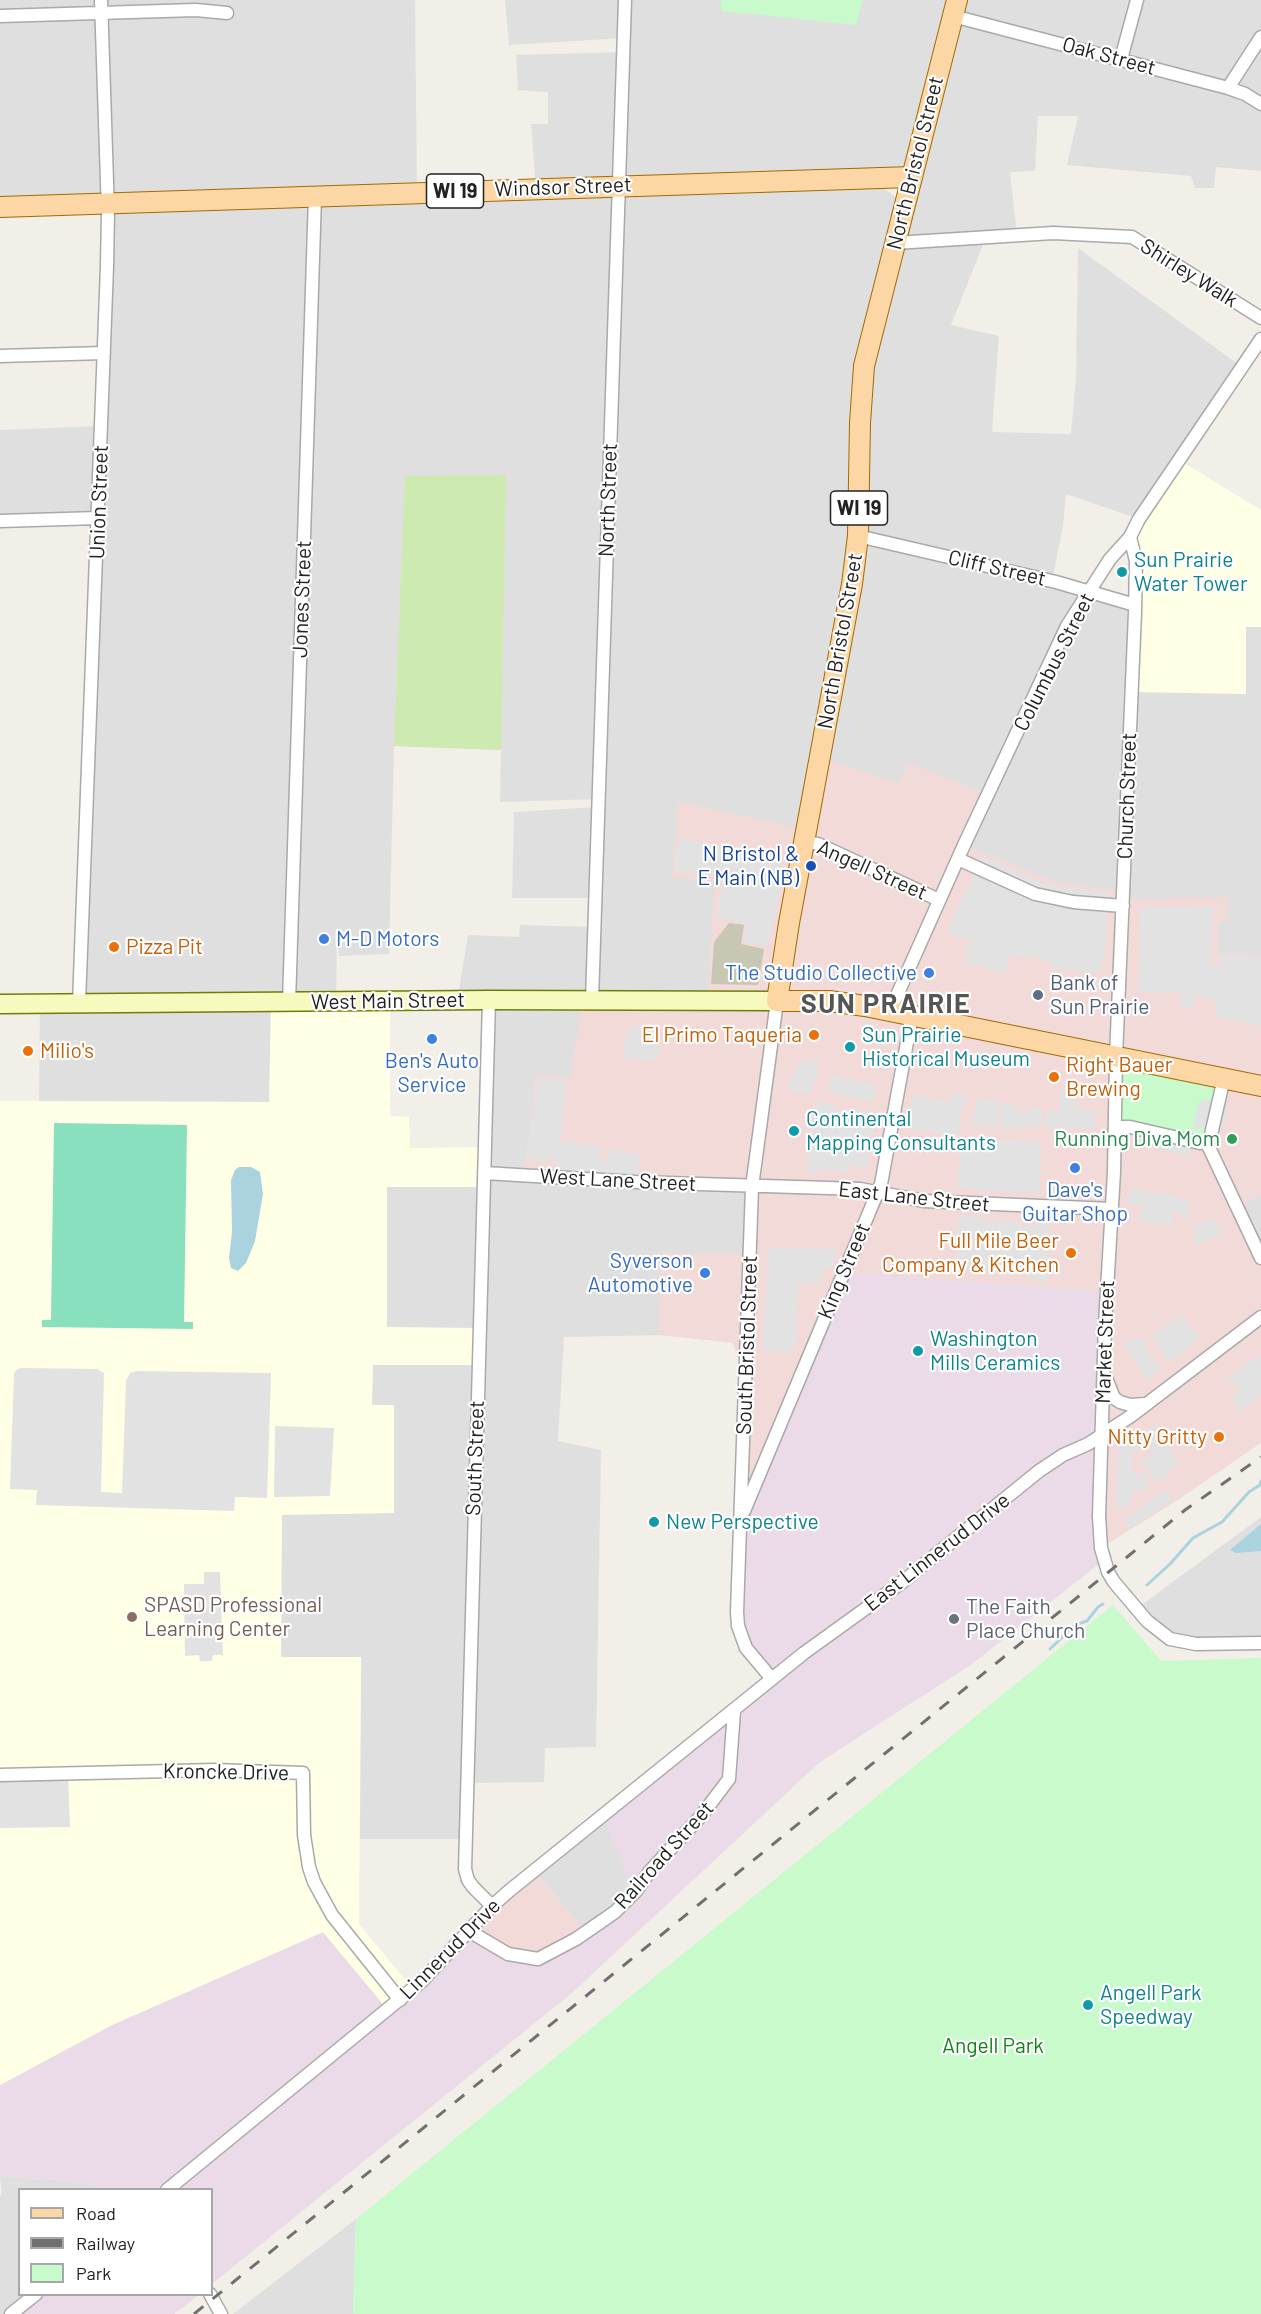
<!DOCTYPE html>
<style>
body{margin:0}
#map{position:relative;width:1261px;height:2314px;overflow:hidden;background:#f2efe9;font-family:Barlow,sans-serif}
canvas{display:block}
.legend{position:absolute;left:18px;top:2188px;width:195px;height:108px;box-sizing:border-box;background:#fff;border:2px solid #a7a7a7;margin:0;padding:8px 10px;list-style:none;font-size:18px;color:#222}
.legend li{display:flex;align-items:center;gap:12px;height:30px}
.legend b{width:30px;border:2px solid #a7a7a7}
</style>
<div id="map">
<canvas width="1261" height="2314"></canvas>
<ul class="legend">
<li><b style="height:8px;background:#fcd6a4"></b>Road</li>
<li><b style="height:8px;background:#707070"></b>Railway</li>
<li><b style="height:16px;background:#c8facc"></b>Park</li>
</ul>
</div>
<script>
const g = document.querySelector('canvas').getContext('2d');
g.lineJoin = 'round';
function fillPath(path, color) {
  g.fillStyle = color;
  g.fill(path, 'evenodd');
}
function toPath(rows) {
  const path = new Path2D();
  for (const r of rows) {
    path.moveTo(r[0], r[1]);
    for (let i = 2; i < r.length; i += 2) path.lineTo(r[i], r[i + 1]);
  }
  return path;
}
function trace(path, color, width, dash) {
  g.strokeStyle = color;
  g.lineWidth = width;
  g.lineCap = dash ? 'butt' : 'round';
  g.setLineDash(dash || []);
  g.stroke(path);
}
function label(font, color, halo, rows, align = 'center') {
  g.font = font + ' Barlow,sans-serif';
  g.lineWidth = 4.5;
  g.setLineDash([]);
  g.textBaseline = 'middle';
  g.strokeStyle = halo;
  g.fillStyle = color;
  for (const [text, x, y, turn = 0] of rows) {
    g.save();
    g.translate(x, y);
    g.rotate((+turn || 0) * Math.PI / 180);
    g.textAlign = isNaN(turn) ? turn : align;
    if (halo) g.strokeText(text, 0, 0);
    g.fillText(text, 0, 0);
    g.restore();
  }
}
fillPath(toPath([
 [0,0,415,0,417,192,536,188,531,124,548,124,548,92,518,90,516,55,624,52,624,38,509,45,505,0,1261,0,1261,171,1216,167,1214,188,1195,188,1191,176,1067,165,1078,116,1038,116,1035,171,1010,172,1017,235,986,237,951,325,999,336,992,432,1071,434,1076,377,1078,248,1242,367,1139,519,1066,494,1063,526,1052,580,1246,627,1261,627,1261,1086,746,1378,733,1343,663,1335,564,1337,558,1441,601,1450,596,1747,545,1748,544,1782,467,1783,466,1839,360,1839,361,1657,281,1657,282,1514,394,1513,394,1405,372,1405,372,1365,479,1328,387,1328,387,1187,484,1186,489,1001,457,1001,468,935,519,937,520,925,594,927,594,898,512,898,514,812,598,807,598,799,500,802,501,750,394,746,389,954,339,956,337,924,336,1002,271,1003,270,1102,39,1101,40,1004,79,1003,98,519,0,521,0,430,101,426,107,204,0,207],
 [911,177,904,205,888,191,870,181],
 [1261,1195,1261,1258,1237,1207],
 [1261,1517,1261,1643,1176,1641,1136,1609],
 [602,1816,636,1891,586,1932,534,1871],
 [0,2176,69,2181,112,2189,20,2190,20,2294,36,2295,11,2314,0,2314,0,2196,2,2195],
 [356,2219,353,2314,233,2314]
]), '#e0dfdf');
fillPath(toPath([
 [820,758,900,783,908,763,988,794,965,845,1056,882,1124,891,1124,899,1229,897,1227,922,1218,922,1218,954,1261,955,1261,1195,1237,1208,1261,1258,1261,1443,1176,1501,1101,1548,742,1518,746,1378,732,1342,658,1335,660,1253,750,1254,752,1187,524,1175,536,1074,570,1078,583,1000,708,1001,714,880,672,878,678,802,806,829],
 [534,1871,586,1932,538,1959,508,1954,469,1931]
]), '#f2dad9');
fillPath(toPath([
 [843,1272,1107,1292,1104,1560,972,1664,820,1762,572,1993,212,2284,212,2190,112,2189,69,2181,0,2176,0,2085,112,2025,323,1932,388,2010,469,1931,508,1954,538,1959,635,1891,602,1816,772,1679,741,1637,742,1518],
 [36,2295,199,2295,174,2314,11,2314]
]), '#ebdbe8');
fillPath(toPath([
 [1179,460,1261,510,1261,627,1246,627,1246,694,1132,692,1130,537],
 [390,1001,390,1116,409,1117,410,1148,485,1147,484,1187,387,1187,387,1327,480,1328,478,1365,373,1365,372,1405,394,1405,394,1513,282,1515,281,1657,361,1657,359,1924,413,1989,388,2010,323,1932,112,2025,0,2085,0,1101,269,1102,271,1003]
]), '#ffffe5');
fillPath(toPath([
 [729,923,744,925,741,944,764,949,758,985,711,984,714,942]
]), '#c7c7b4');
fillPath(toPath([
 [506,475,501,750,394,746,405,476]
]), '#cdebb0');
fillPath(toPath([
 [721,0,863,0,856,25,721,11],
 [1116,1056,1224,1078,1219,1099,1193,1129,1213,1126,1210,1139,1115,1127],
 [1113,1605,1161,1661,1261,1658,1261,2314,353,2314,356,2219]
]), '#c8facc');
fillPath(toPath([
 [54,1123,187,1125,184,1322,193,1322,193,1329,42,1327,42,1320,51,1320]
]), '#88e0be');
fillPath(toPath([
 [679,838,783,861,778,899,767,946,743,942,747,924,716,918,724,875,674,871],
 [981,856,1047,884,1108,893,1105,955,1097,973,1052,969,1045,959,1010,955,1005,972,966,963,967,943,995,953,947,932],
 [1212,906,1210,966,1219,966,1219,956,1261,957,1261,1026,1215,1016,1218,1001,1195,995,1193,1010,1180,1006,1182,993,1138,992,1140,909],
 [628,1026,661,1030,657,1061,623,1057],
 [799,1061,819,1062,816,1080,813,1080,812,1094,788,1090,790,1075,795,1076],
 [832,1075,876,1086,873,1101,828,1092],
 [538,1077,567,1082,560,1141,600,1147,599,1160,608,1160,610,1149,641,1155,636,1182,554,1175,555,1160,537,1161,526,1156],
 [1060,1091,1078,1092,1077,1109,1095,1110,1094,1129,1045,1127,1047,1110,1059,1111],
 [952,1093,968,1098,960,1112,958,1137,904,1127,913,1095,949,1102],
 [1220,1093,1229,1097,1222,1133,1210,1139,1213,1126,1192,1129,1199,1101,1219,1099],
 [977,1098,1001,1102,996,1128,972,1124],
 [817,1102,833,1105,833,1108,858,1113,859,1110,876,1113,866,1169,850,1164,848,1172,819,1168,817,1175,805,1172],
 [1003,1103,1020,1106,1019,1112,1030,1112,1030,1108,1042,1108,1042,1127,999,1129],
 [1139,1129,1191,1141,1188,1156,1137,1144],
 [979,1139,1041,1142,1039,1193,958,1188,961,1140],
 [1131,1188,1190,1200,1186,1223,1179,1212,1174,1211,1172,1226,1138,1220,1142,1206,1128,1204],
 [1048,1189,1079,1189,1077,1208,1047,1207],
 [959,1216,981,1217,982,1221,1020,1222,1021,1227,1037,1227,1037,1220,1049,1220,1047,1282,1035,1282,1034,1276,974,1272,956,1268],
 [1215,1219,1220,1235,1198,1244,1193,1243,1195,1224],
 [768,1248,836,1249,835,1268,824,1267,822,1282,798,1283,796,1342,793,1351,763,1352],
 [1180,1315,1200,1338,1168,1362,1152,1336],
 [1126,1339,1143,1339,1147,1350,1161,1371,1147,1380,1132,1358,1126,1347],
 [1261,1355,1261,1396,1238,1412,1232,1396,1240,1391,1227,1377],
 [22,1368,97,1369,104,1373,101,1492,122,1493,126,1381,130,1373,137,1371,271,1373,267,1498,235,1497,234,1511,36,1505,37,1490,10,1489,14,1373,17,1369],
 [1155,1425,1180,1465,1167,1472,1169,1475,1156,1482,1141,1460,1154,1453,1142,1434],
 [275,1426,334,1428,330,1496,274,1497],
 [1133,1435,1141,1446,1132,1453,1132,1473,1148,1474,1147,1490,1132,1490,1131,1505,1116,1508,1119,1446,1129,1447,1126,1441],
 [1164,1490,1173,1500,1128,1530,1125,1515,1131,1515],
 [204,1572,220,1572,223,1655,213,1655,212,1661,200,1661,199,1655,185,1656,184,1584,204,1584],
 [68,1773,70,1827,0,1828,0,1775]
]), '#e2e2e2');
fillPath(toPath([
 [239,1167,251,1167,260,1172,263,1194,255,1241,246,1263,238,1271,231,1268,229,1258,232,1232,231,1180,235,1170],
 [1261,1524,1261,1551,1236,1553,1230,1550]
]), '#aad3df');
trace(toPath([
 [1147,1585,1170,1564,1193,1538,1222,1522,1249,1492,1260,1485,1261,1481],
 [1050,1649,1075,1625,1087,1621,1098,1607,1103,1604]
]), '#aad3df', 3);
const minor = toPath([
 [0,16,196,10,227,13],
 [953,16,1228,88,1245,94,1261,104],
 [1121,59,1137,0],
 [1228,88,1261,37],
 [895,243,1053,233,1132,237,1261,318],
 [0,356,104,353],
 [0,521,98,518],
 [858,536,1056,582,1135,605],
 [1130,537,1136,561,1135,613,1116,1056,1114,1172,1105,1324,1099,1516,1101,1548,1108,1572,1114,1582,1147,1621,1170,1639,1196,1644,1261,1643],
 [804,841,818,844,939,900],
 [958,859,1035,894,1073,902,1123,906],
 [489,1000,465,1869,468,1880,473,1887,492,1906],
 [592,1000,625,0],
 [79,1003,107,266,108,212,101,0],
 [289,1003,315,196],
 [890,1011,964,845,1067,626,1110,559,1130,537,1139,519,1261,339],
 [1115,1127,1130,1127,1200,1143,1206,1141,1210,1139,1224,1078],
 [1206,1141,1261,1258],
 [484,1173,636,1182,860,1189,924,1201,1112,1209],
 [1106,1378,1114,1398,1120,1402,1130,1405,1145,1404],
 [744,1511,881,1184,912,1015],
 [772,1679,746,1648,738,1626,737,1612,752,1187,777,1001],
 [0,1775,214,1770,303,1773,304,1835,309,1867,314,1882,332,1915,400,2000],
 [469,1931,508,1954,538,1959,576,1939,615,1912,636,1891,650,1871,701,1816,729,1779,734,1711],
 [167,2190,422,1981,492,1906,509,1891,804,1653,901,1583,1039,1471,1063,1455,1088,1444,1131,1416,1261,1317],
 [210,2294,221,2314],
 [11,2314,36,2294]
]);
const secondary = toPath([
 [0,1004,489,1000,777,1001]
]);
const primary = toPath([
 [957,0,864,366,860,423,858,536,852,584,789,923,777,1001,829,1001,865,1006,1261,1086],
 [0,207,911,177]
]);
trace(minor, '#a9a9a9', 15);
trace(secondary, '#707d05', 21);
trace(primary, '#a06b00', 22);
trace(minor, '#fff', 12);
trace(secondary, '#f7fabf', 18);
trace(primary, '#fcd6a4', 20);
trace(toPath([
 [194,2314,1185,1510,1261,1457]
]), '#707070', 3, [12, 12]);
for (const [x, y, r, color] of [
 [1122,572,6,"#0f9aa8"],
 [811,866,6,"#1a4fb4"],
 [324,939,6,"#3f7fe0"],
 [114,947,6,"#e8710a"],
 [929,973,6,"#3f7fe0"],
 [1038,995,6,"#5c6f8a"],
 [814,1035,6,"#e8710a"],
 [432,1039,6,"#3f7fe0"],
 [850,1047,6,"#0f9aa8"],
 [28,1051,6,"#e8710a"],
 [1054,1077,6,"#e8710a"],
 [794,1131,6,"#0f9aa8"],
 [1232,1139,6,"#2e9e5b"],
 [1075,1168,6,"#3f7fe0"],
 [1071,1253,6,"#e8710a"],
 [705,1273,6,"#3f7fe0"],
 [918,1351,6,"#0f9aa8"],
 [1219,1437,6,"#e8710a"],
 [654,1522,6,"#0f9aa8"],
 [132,1617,6,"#8d6e63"],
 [954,1619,6,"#6b7280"],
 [1088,2005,6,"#0f9aa8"]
]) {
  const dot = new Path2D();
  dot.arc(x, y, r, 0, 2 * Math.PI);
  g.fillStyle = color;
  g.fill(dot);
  trace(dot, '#fff', 2);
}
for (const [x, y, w] of [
 [455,191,57],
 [859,508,57]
]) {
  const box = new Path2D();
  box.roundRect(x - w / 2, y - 17, w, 34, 4.5);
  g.fillStyle = '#fff';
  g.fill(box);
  trace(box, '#222', 1.5);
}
label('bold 20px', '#222', null, [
 ["WI 19",455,191],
 ["WI 19",859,508]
]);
label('21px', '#222', '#fff', [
 ["Oak Street",1109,56,15],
 ["North Bristol Street",915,163,-76],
 ["Windsor Street",563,187,-2],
 ["Shirley Walk",1189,273,32],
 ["North Street",608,500,-88],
 ["Union Street",99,502,-88],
 ["Cliff Street",997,568,13],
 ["Jones Street",302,599,-88],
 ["North Bristol Street",840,641,-80],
 ["Columbus Street",1054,662,-63],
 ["Church Street",1127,796,-88],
 ["Angell Street",872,870,24],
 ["West Main Street",388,1001,-1],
 ["West Lane Street",618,1180,3],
 ["East Lane Street",914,1197,6],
 ["King Street",844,1271,-67],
 ["Market Street",1105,1342,-88],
 ["South Bristol Street",747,1345,-88],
 ["South Street",475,1458,-88],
 ["East Linnerud Drive",937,1552,-38],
 ["Kroncke Drive",226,1772,1],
 ["Railroad Street",664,1855,-48],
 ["Linnerud Drive",450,1949,-45]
]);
label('21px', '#0d838f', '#fff', [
 ["Sun Prairie",1134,560],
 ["Water Tower",1134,584],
 ["Sun Prairie",862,1035],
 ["Historical Museum",862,1059],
 ["Continental",806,1119],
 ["Mapping Consultants",806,1143],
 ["Washington",930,1339],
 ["Mills Ceramics",930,1363],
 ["New Perspective",666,1522],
 ["Angell Park",1100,1993],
 ["Speedway",1100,2017]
], 'left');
label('21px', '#164399', '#fff', [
 ["N Bristol &",799,854],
 ["E Main (NB)",799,878]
], 'right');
label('21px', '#366cbe', '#fff', [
 ["M-D Motors",336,939,"left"],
 ["The Studio Collective",917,973],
 ["Ben's Auto",432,1061,"center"],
 ["Service",432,1085,"center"],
 ["Dave's",1075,1190,"center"],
 ["Guitar Shop",1075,1214,"center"],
 ["Syverson",693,1261],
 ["Automotive",693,1285]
], 'right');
label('21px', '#c56008', '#fff', [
 ["Pizza Pit",126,947],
 ["El Primo Taqueria",802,1035,"right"],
 ["Milio's",40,1051],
 ["Right Bauer",1066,1065],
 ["Brewing",1066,1089],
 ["Full Mile Beer",1059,1241,"right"],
 ["Company & Kitchen",1059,1265,"right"],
 ["Nitty Gritty",1207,1437,"right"]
], 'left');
label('21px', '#4e5e75', '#fff', [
 ["Bank of",1050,983],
 ["Sun Prairie",1050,1007]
], 'left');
label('21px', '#27864d', '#fff', [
 ["Running Diva Mom",1220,1139]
], 'right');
label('21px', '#785e54', '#fff', [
 ["SPASD Professional",144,1605],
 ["Learning Center",144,1629]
], 'left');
label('21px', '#5b616d', '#fff', [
 ["The Faith",966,1607],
 ["Place Church",966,1631]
], 'left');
label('21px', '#0c8416', '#fff', [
 ["Angell Park",993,2046]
]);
g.letterSpacing = '1.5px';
label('bold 27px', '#555', '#fff', [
 ["SUN PRAIRIE",886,1004]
]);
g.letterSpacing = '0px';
</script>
